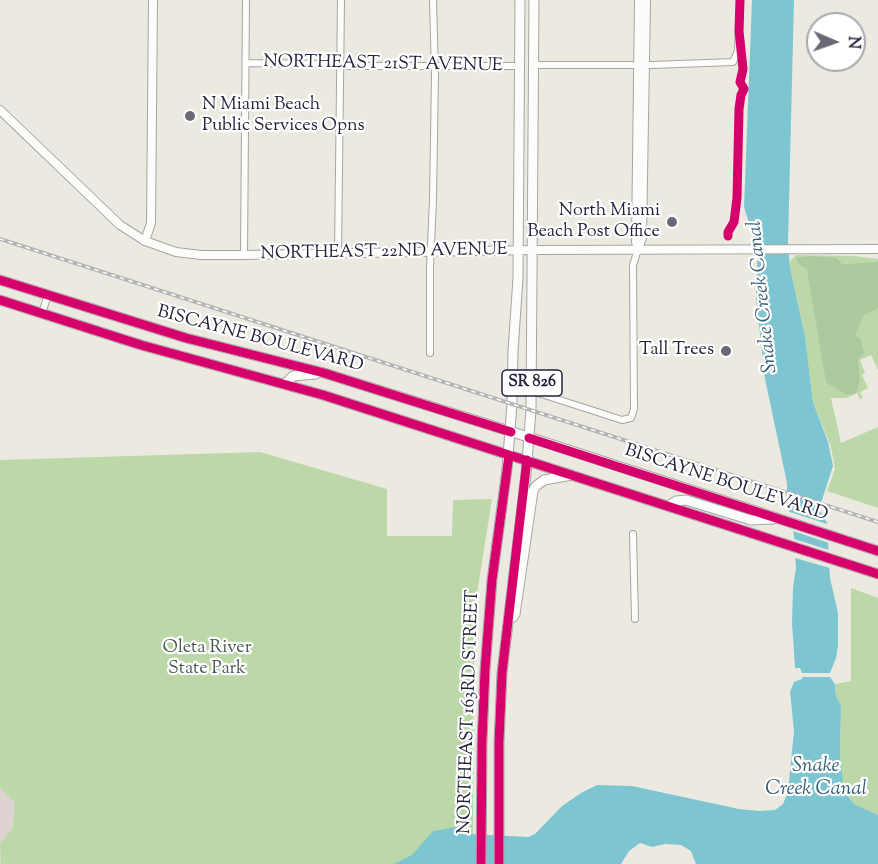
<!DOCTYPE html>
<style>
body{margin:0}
#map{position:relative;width:878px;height:864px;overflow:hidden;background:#eceae0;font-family:"Sorts Mill Goudy",serif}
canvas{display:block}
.north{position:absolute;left:806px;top:12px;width:60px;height:60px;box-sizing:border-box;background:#fff;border:2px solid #a7a7b1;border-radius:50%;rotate:92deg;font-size:16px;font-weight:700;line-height:24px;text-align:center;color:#22223b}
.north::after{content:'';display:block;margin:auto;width:21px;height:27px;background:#696875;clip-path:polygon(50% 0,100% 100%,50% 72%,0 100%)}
</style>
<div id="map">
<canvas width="878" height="864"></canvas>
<div class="north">N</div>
</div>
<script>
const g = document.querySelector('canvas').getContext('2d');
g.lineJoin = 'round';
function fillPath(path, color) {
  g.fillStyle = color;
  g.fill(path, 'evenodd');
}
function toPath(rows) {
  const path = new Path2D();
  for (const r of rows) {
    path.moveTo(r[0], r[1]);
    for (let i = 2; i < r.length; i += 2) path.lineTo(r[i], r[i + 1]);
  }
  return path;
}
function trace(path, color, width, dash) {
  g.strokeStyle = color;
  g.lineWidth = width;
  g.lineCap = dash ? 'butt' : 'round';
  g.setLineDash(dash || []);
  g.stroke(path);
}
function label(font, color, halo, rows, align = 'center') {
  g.font = font + ' "Sorts Mill Goudy",serif';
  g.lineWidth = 4.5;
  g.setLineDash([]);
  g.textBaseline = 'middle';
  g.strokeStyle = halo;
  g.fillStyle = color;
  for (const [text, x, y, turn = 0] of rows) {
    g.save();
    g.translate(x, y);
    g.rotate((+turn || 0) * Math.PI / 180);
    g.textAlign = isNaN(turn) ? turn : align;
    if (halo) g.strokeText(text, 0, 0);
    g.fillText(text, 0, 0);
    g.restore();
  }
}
fillPath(toPath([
 [0,788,14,802,13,828,0,843,1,864,0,864]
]), '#ded2d0');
fillPath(toPath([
 [796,255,854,256,878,259,878,370,871,355,860,360,865,373,862,375,868,388,860,392,863,398,860,399,857,393,847,398,831,398,841,443,878,427,878,508,827,491,835,469,831,447,813,402,805,336,790,268,790,261],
 [260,452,387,489,387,536,452,536,453,500,492,499,474,612,473,864,1,864,0,843,13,828,14,802,0,788,0,460],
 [851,588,878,598,878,815,854,804,844,791,842,782,840,756,841,705,836,696,835,684,851,681]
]), '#bcd8a8');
fillPath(toPath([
 [810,256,837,258,842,264,848,264,878,262,878,308,863,316,855,335,861,340,864,352,863,355,858,360,860,380,856,393,846,395,826,382,807,269,798,263,796,258]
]), '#acc89f');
fillPath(toPath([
 [752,0,794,0,788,243,790,268,805,336,813,402,828,442,833,466,819,509,827,523,830,578,838,613,838,645,836,658,830,673,802,673,800,668,795,668,792,623,793,587,796,568,794,536,787,499,787,483,765,379,756,298,758,243,754,239,744,207],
 [802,677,830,677,835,684,836,696,841,705,840,756,844,791,854,804,878,815,878,864,696,864,691,851,681,845,665,844,652,847,640,843,629,851,621,864,394,864,412,855,433,831,462,826,468,834,529,837,535,834,562,806,581,793,597,785,632,786,739,809,759,811,775,810,783,804,788,792,794,731,790,692,794,682,802,679]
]), '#7dc6d1');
fillPath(toPath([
 [787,511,830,525,832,544,790,530],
 [791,538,832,551,833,569,792,557]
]), '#eceae0');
const minor = toPath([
 [246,63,333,64,347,66,519,66],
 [534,65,652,65,733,62,738,51,740,0],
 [338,254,341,0],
 [244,255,246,0],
 [42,313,48,295],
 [430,353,430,267,433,200,435,75,433,0],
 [532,391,622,420,631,418,634,409,633,265,638,249],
 [633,534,635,619]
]);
const tertiary = toPath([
 [145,241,151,223,153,0],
 [638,249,642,238,646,0],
 [638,249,636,242,639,0],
 [532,250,878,249]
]);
const secondary = toPath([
 [0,110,120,225,145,241,176,252,201,255,244,255,532,250]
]);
const primary = toPath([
 [0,280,186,338,324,373,541,441,878,551],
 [0,300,141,345,323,395,878,574],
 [285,384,293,376,316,374],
 [669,506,676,501,686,500,751,520,773,519],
 [513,617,515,614,533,491,536,486,544,480,572,475],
 [481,864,482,742,485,670,492,580,507,469,512,404,513,351,518,278,520,0],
 [499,864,499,742,502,673,526,474,531,410,534,0]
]);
trace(minor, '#a6a5a2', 8);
trace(tertiary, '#a6a5a2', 10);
trace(secondary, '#a6a5a2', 10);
trace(primary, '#a6a5a2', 11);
trace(minor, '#fcfcfa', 6);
trace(tertiary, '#fcfcfa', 8);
trace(secondary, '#fcfcfa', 8);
trace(primary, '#fcfcfa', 9);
const rail = toPath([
 [0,239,878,522]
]);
trace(rail, '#b4b4b6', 4);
trace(rail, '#fff', 1.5, [4.5]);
trace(toPath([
 [728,236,728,232,734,222,737,198,739,109,741,95,744,89,740,82,743,69,739,31,740,0],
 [0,280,186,338,324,373,511,432],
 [0,300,141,345,323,395,878,574],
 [529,438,878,551],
 [481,864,482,742,485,670,492,580,509,455],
 [499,864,499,742,502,673,527,460]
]), '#d6006c', 9);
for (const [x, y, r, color] of [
 [190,116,6,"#696875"],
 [672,222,6,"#696875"],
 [726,351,6,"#696875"]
]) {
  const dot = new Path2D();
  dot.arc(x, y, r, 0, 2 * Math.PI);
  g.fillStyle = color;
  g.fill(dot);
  trace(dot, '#fff', 2);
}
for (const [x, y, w] of [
 [532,383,60]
]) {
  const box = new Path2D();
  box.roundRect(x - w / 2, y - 13, w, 26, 4.5);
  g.fillStyle = '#fff';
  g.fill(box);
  trace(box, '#22223b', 1.5);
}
label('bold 16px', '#22223b', null, [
 ["SR 826",532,383]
]);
label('18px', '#22223b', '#fff', [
 ["NORTHEAST 21ST AVENUE",383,65,1],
 ["NORTHEAST 22ND AVENUE",384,253,-1],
 ["BISCAYNE BOULEVARD",260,340,15],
 ["BISCAYNE BOULEVARD",726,484,18],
 ["NORTHEAST 163RD STREET",470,712,-88]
]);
label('18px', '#22223b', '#fff', [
 ["N Miami Beach",202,106,"left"],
 ["Public Services Opns",202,127,"left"],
 ["North Miami",660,212],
 ["Beach Post Office",660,233],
 ["Tall Trees",714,351]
], 'right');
label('18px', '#4a5c51', '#fff', [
 ["Oleta River",207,649],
 ["State Park",207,670]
]);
label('italic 20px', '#345e75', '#fff', [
 ["Snake Creek Canal",764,297,-96],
 ["Snake",816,768],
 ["Creek Canal",816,791]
]);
</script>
